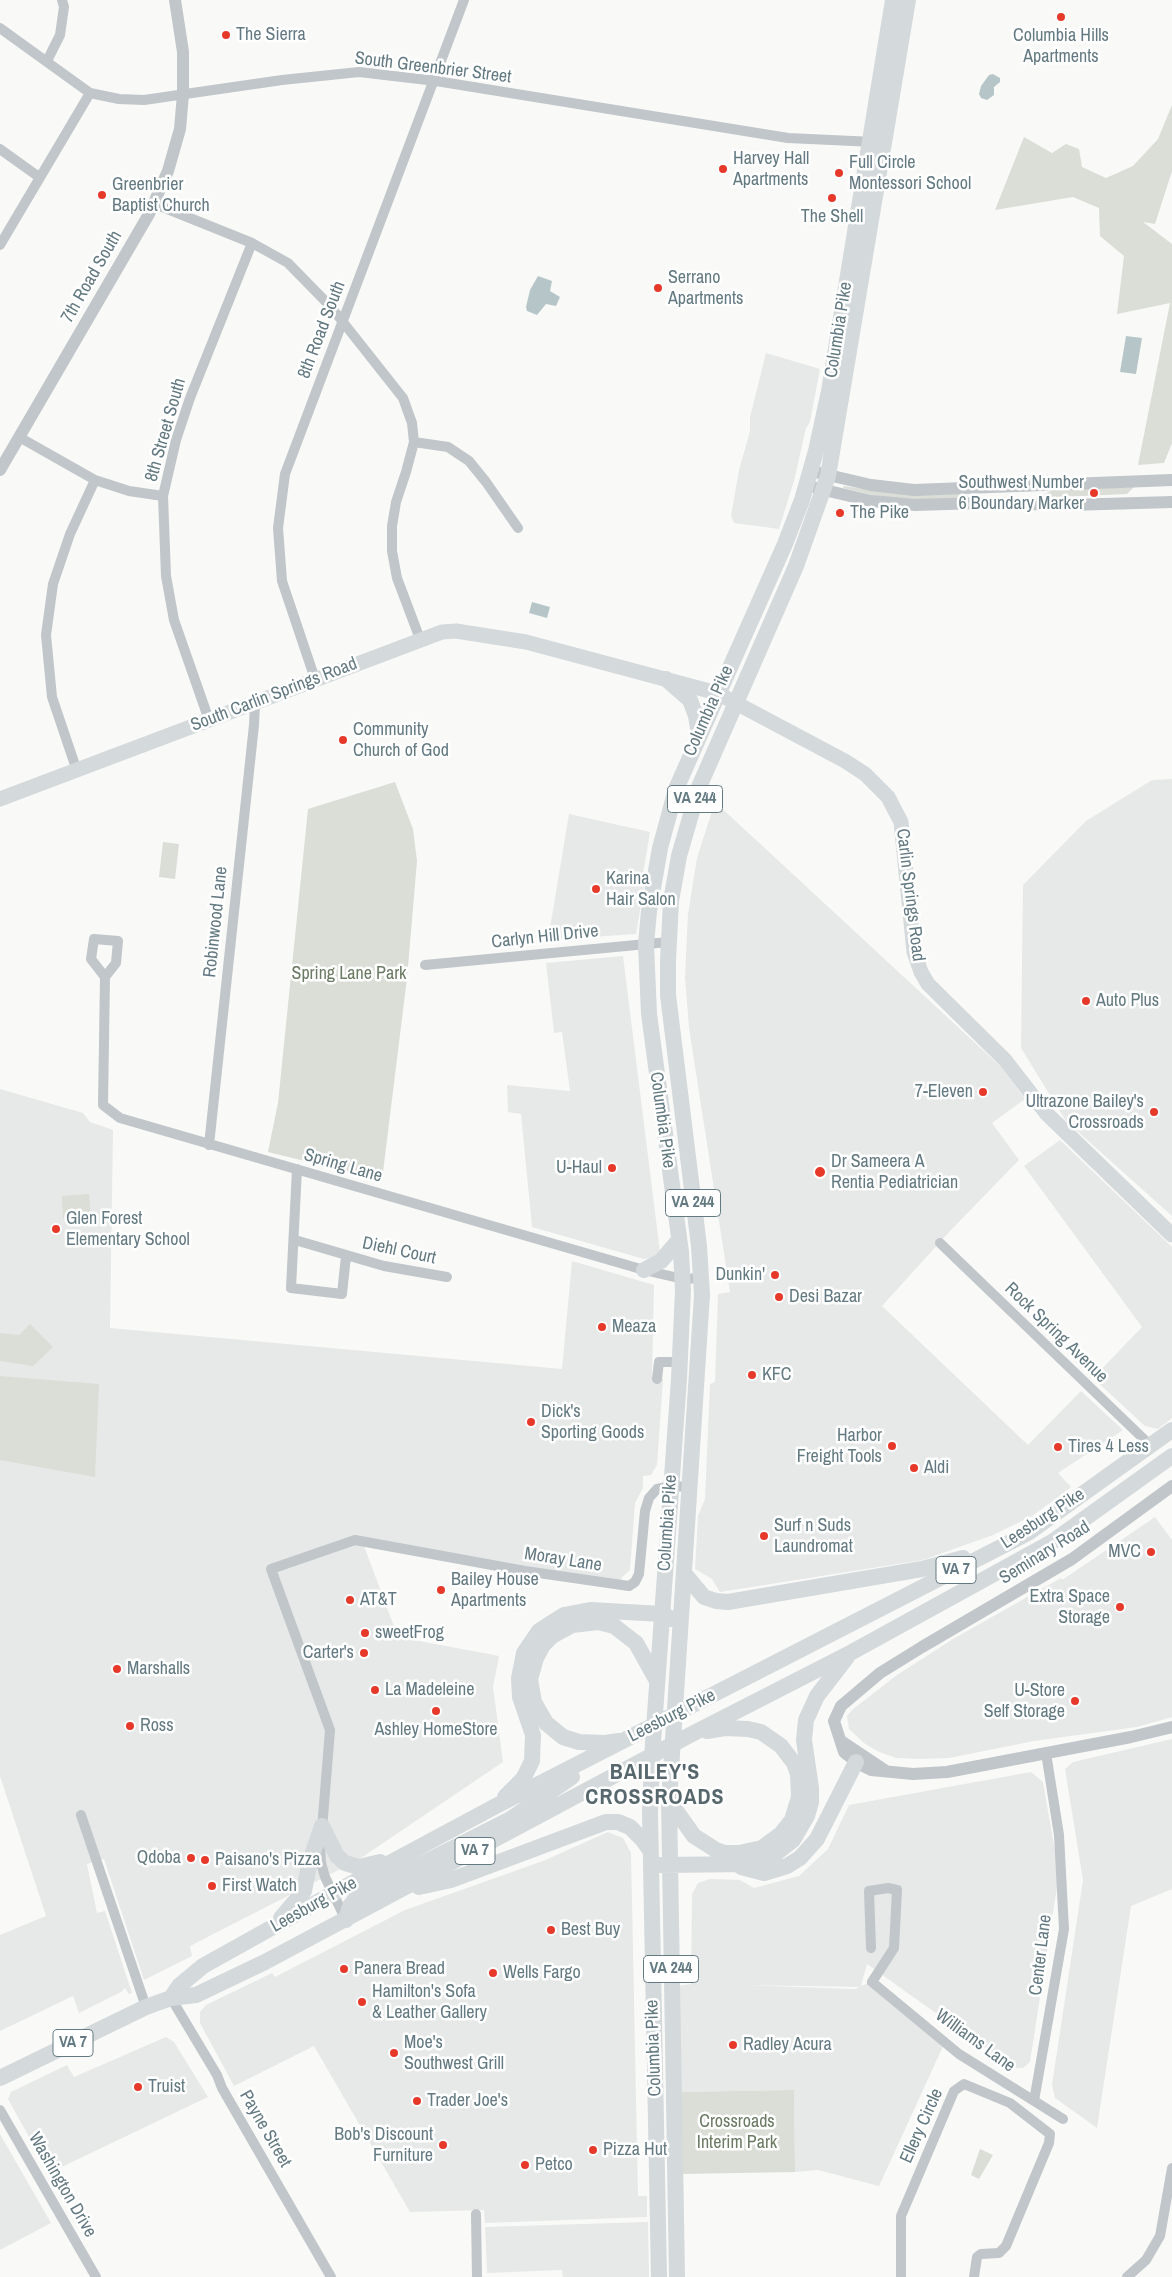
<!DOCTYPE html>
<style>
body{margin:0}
canvas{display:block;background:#f9f9f7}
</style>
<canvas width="1172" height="2277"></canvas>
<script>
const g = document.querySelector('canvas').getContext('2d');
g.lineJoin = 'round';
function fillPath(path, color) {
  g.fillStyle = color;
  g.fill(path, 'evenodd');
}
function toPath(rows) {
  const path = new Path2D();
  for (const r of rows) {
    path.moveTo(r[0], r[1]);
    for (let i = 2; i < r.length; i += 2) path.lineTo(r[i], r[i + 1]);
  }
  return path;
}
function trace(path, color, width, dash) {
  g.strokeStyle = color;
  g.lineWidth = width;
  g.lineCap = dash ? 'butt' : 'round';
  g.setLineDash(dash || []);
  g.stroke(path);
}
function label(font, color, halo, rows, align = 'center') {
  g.font = font + ' "Archivo Narrow",sans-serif';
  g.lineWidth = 5;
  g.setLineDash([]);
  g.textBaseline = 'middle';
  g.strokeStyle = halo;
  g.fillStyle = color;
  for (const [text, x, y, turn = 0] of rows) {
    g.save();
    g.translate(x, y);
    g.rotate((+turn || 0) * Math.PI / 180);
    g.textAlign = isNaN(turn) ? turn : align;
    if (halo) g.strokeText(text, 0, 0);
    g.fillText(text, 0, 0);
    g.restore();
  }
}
fillPath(toPath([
 [766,353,820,369,810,422,806,428,794,481,779,529,734,523,731,516,739,470,750,431,750,417],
 [1172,779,1172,1216,1066,1121,1021,1048,1023,885,1086,821,1152,780],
 [715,802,1000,1066,1025,1099,992,1123,1019,1160,950,1231,882,1306,1028,1445,1081,1391,1123,1430,1058,1473,1071,1487,1061,1495,1032,1516,993,1535,923,1560,720,1592,712,1579,695,1569,698,1516,705,1499,710,1384,715,1382,718,1294,730,1292,689,1028,685,977,688,914,697,858],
 [569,814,650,832,641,886,644,887,636,934,548,940],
 [623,956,660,1252,653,1258,644,1259,532,1227,521,1114,508,1112,507,1085,570,1091,562,1032,554,1033,546,963],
 [0,1089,83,1113,90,1122,113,1130,110,1328,562,1369,572,1261,654,1285,652,1377,663,1379,657,1465,651,1475,643,1476,643,1488,635,1503,630,1570,622,1577,620,1584,361,1538,398,1637,499,1656,493,1687,503,1762,358,1860,190,1946,192,1956,144,1980,104,1859,87,1864,97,1913,105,1911,132,1993,129,1994,125,1988,121,1992,79,2013,73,1996,0,2031,0,1935,46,1916,0,1776],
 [1060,1140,1172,1247,1172,1418,1158,1429,1145,1426,1093,1378,1142,1327,1024,1166],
 [1155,1517,1172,1540,1172,1717,1137,1727,1034,1741,949,1758,919,1759,896,1758,877,1751,864,1743,849,1729,847,1716,852,1710,897,1675,953,1639,1061,1578,1062,1580],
 [1172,1739,1172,1889,1131,1906,1097,2128,1055,2098,1052,2085,1083,1880,1065,1769,1073,1762],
 [1031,1772,1043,1782,1059,1874,1030,2062,1023,2068,1013,2068,867,1964,861,1986,872,1982,945,2042,879,2186,818,2170,795,2172,794,2090,679,2092,678,1986,691,1984,692,1894,698,1883,710,1879,740,1880,754,1888,799,1876,828,1849,849,1805],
 [742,1985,860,1987,855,1989],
 [608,1832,623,1838,631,1853,638,2196,647,2196,647,2217,485,2223,484,2210,410,2212,314,2046,234,2086,200,2023,200,2012,206,2005,272,1973,275,1977,405,1910,543,1861],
 [166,2037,174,2042,208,2097,49,2173,8,2099,11,2092,67,2065,74,2077],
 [0,2134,51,2223,0,2250],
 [648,2222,649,2277,563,2277,562,2270,487,2273,485,2227]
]), '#e7e9e8');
fillPath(toPath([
 [1172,105,1172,171,1155,224,1143,222,1172,244,1172,443,1164,463,1138,465,1170,303,1117,314,1124,256,1100,236,1099,208,1073,197,995,210,1024,137,1052,153,1066,144,1079,149,1082,167,1106,178,1133,166,1158,139],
 [844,486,896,494,965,494,968,497,902,502,843,488],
 [1134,487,1127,494,1036,498,1053,490],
 [395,782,413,829,417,861,407,978,382,1180,268,1152,278,1103,308,809],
 [163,842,179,844,175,879,159,877],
 [89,1194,91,1217,63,1219,62,1196],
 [30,1324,53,1347,33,1366,0,1361,0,1333,19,1335],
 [0,1376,99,1384,95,1477,0,1460],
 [794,2090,795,2172,680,2174,679,2092],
 [980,2149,993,2155,979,2179,971,2175]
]), '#daded6');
fillPath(toPath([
 [993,74,1000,78,1000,82,994,87,994,95,987,100,981,98,979,94,981,86,989,75],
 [538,276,552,281,550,291,560,297,556,306,546,304,537,315,527,311,526,307,530,290],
 [1126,336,1142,338,1136,374,1120,372],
 [532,602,550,607,547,618,529,613]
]), '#b6c6c8');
trace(toPath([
 [0,28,90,93,119,99,144,100,282,80,359,72,436,81,788,138,874,142],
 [47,61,60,35,64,7,62,0],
 [0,149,39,177],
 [155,204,252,243,288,263,331,307,403,398,412,423,414,442,406,472,396,502,392,526,392,551,397,578,420,639],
 [0,245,90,93],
 [19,437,95,480,129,491,163,496],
 [414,442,448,447,469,461,486,482,518,528],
 [315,679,282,581,278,528,285,474,464,0],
 [209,720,174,620,166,576,163,496,176,440,190,398,252,243],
 [77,771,52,697,46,635,53,584,70,534,95,480],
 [425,965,668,942],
 [105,977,116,963,118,941,94,939,91,959,105,977,103,1105,120,1118,644,1270,683,1279,701,1278],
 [209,1145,254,725,255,703],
 [297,1169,291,1288,342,1294,346,1256],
 [295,1240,384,1266,447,1277],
 [940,1243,1150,1445],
 [657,1379,659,1362,680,1362],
 [81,1815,146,2007],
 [322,1829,330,1730,271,1569,355,1540,525,1571,629,1586,635,1582,639,1574,645,1511,649,1498,657,1489,671,1486,690,1487],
 [320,1844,321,1863,325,1877,346,1920],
 [871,1948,869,1891,888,1888,897,1890,894,1948,872,1982,959,2054,1063,2119],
 [171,1998,217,2075,222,2088,331,2277],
 [1034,2101,1064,1929,1059,1835,1046,1753],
 [0,2110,96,2277],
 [476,2214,477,2277],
 [901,2277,901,2216,954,2091,964,2084,1010,2103,1050,2134,1049,2143,1006,2246,999,2253,981,2254,977,2257,974,2277],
 [1127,2277,1146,2260,1160,2236,1172,2168]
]), '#c0c6c9', 10);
trace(toPath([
 [0,470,149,214,168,171,180,129,183,94,183,52,175,0],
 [811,471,871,485,914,490,1172,480],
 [816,488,871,501,915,505,980,503,1069,505,1172,502],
 [1172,1486,1072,1559,922,1647,880,1673,841,1706,834,1721,844,1752,859,1764,871,1770,913,1774,947,1772,1131,1737,1172,1727],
 [841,1741,886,1771]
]), '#c0c6c9', 12);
trace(toPath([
 [0,799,442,632,456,631,526,642,717,693,845,761,865,774,888,797,901,822,914,952,921,972,928,984,1005,1060,1046,1113,1172,1235]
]), '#d4d9dc', 15);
trace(toPath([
 [666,679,690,700,696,716,699,734],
 [644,1270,661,1261,679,1240],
 [684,1573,704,1597,716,1601,728,1602,922,1569,963,1558],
 [619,1741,605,1743,579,1742,563,1737,546,1723,534,1702,530,1679,536,1658,543,1645,552,1636,572,1625,598,1622,614,1626,636,1643,656,1679],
 [505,1797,523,1779,532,1761,533,1735,520,1697,519,1678,524,1653,539,1631,564,1615,590,1610,662,1614,672,1619],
 [669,1801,694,1836,716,1850,725,1853,739,1853,762,1848,781,1834,792,1820,799,1797,798,1774,794,1763,781,1746,761,1732,748,1729,725,1728,707,1731],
 [322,1826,337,1856,345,1863,359,1867,380,1862],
 [660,1865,748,1864,770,1858,793,1840,807,1816,811,1802,811,1788,804,1740,806,1720,817,1696,847,1657],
 [741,1867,764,1873,787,1866,800,1858,817,1839,856,1762],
 [419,1887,451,1880,606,1822,618,1822,630,1827,642,1839,650,1850],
 [281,1918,304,1891,310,1861,322,1826],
 [346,1920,350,1906,357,1897,509,1820,572,1777],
 [171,1998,179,1986,203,1966,332,1894,494,1807,1028,1533,1172,1430],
 [0,2078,146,2007,171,1998,196,1995,265,1962,692,1734,852,1652,1052,1542,1172,1456],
 [659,2277,650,1812,653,1742,679,1379,683,1290,681,1252,649,1014,646,944,649,911,660,848,676,789,785,544,802,500,816,451,829,391,893,0],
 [677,2277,669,1801,702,1295,699,1246,668,995,668,961,671,901,679,856,699,787,796,566,828,476,908,0]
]), '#d4d9dc', 16);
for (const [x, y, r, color] of [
 [1061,17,5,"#e6392a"],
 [226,35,5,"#e6392a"],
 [723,169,5,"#e6392a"],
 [839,173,5,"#e6392a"],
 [102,195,5,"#e6392a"],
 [832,198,5,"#e6392a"],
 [658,288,5,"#e6392a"],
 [1094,493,5,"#e6392a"],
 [840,513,5,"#e6392a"],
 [343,740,5,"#e6392a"],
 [596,889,5,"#e6392a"],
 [1086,1001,5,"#e6392a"],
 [983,1092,5,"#e6392a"],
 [1154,1112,5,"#e6392a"],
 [612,1168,5,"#e6392a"],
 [820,1172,6,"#e6392a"],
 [56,1229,5,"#e6392a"],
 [775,1275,5,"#e6392a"],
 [779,1297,5,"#e6392a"],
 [602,1327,5,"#e6392a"],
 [752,1375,5,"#e6392a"],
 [531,1422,5,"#e6392a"],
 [892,1446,5,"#e6392a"],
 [1058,1447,5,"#e6392a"],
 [914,1468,5,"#e6392a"],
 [764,1536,5,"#e6392a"],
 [1151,1552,5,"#e6392a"],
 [441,1590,5,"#e6392a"],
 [350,1600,5,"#e6392a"],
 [1120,1607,5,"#e6392a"],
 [365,1633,5,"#e6392a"],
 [364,1653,5,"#e6392a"],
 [117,1669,5,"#e6392a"],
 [375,1690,5,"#e6392a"],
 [1075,1701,5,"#e6392a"],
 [436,1711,5,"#e6392a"],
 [130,1726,5,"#e6392a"],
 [191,1858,5,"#e6392a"],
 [205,1860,5,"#e6392a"],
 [212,1886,5,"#e6392a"],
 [551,1930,5,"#e6392a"],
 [344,1969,5,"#e6392a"],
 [493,1973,5,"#e6392a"],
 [362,2002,5,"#e6392a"],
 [733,2045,5,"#e6392a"],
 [394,2053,5,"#e6392a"],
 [138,2087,5,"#e6392a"],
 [417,2101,5,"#e6392a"],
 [443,2145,5,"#e6392a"],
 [593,2150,5,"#e6392a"],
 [525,2165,5,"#e6392a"]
]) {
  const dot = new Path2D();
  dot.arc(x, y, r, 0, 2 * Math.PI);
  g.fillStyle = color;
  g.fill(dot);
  trace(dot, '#fff', 2);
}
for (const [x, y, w] of [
 [695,799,55],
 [693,1203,55],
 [956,1570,40],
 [475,1851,40],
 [671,1969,55],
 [73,2043,40]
]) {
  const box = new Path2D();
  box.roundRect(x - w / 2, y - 13.5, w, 27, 4);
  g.fillStyle = '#fff';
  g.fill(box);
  trace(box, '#647a82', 1);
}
label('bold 16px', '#647a82', null, [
 ["VA 244",695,799],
 ["VA 244",693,1203],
 ["VA 7",956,1570],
 ["VA 7",475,1851],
 ["VA 244",671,1969],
 ["VA 7",73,2043]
]);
label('18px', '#647a82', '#fff', [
 ["The Sierra",236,35],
 ["Columbia Hills",1061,36,"center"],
 ["Apartments",1061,57,"center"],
 ["Harvey Hall",733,159],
 ["Apartments",733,180],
 ["Full Circle",849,163],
 ["Montessori School",849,184],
 ["Greenbrier",112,185],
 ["Baptist Church",112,206],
 ["The Shell",832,217,"center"],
 ["Serrano",668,278],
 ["Apartments",668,299],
 ["Southwest Number",1084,483,"right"],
 ["6 Boundary Marker",1084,504,"right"],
 ["The Pike",850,513],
 ["Community",353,730],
 ["Church of God",353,751],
 ["Karina",606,879],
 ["Hair Salon",606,900],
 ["Auto Plus",1096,1001],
 ["7-Eleven",973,1092,"right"],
 ["Ultrazone Bailey's",1144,1102,"right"],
 ["Crossroads",1144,1123,"right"],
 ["Dr Sameera A",831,1162],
 ["Rentia Pediatrician",831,1183],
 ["U-Haul",602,1168,"right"],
 ["Glen Forest",66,1219],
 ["Elementary School",66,1240],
 ["Dunkin'",765,1275,"right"],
 ["Desi Bazar",789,1297],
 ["Meaza",612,1327],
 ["KFC",762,1375],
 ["Dick's",541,1412],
 ["Sporting Goods",541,1433],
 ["Harbor",882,1436,"right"],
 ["Freight Tools",882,1457,"right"],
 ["Tires 4 Less",1068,1447],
 ["Aldi",924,1468],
 ["Surf n Suds",774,1526],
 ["Laundromat",774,1547],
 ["MVC",1141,1552,"right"],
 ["Bailey House",451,1580],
 ["Apartments",451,1601],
 ["Extra Space",1110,1597,"right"],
 ["Storage",1110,1618,"right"],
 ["AT&T",360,1600],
 ["sweetFrog",375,1633],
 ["Carter's",354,1653,"right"],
 ["Marshalls",127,1669],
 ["La Madeleine",385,1690],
 ["U-Store",1065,1691,"right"],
 ["Self Storage",1065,1712,"right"],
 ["Ross",140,1726],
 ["Ashley HomeStore",436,1730,"center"],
 ["Qdoba",181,1858,"right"],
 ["Paisano's Pizza",215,1860],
 ["First Watch",222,1886],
 ["Best Buy",561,1930],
 ["Panera Bread",354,1969],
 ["Wells Fargo",503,1973],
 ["Hamilton's Sofa",372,1992],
 ["& Leather Gallery",372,2013],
 ["Moe's",404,2043],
 ["Southwest Grill",404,2064],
 ["Radley Acura",743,2045],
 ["Truist",148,2087],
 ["Trader Joe's",427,2101],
 ["Bob's Discount",433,2135,"right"],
 ["Furniture",433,2156,"right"],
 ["Pizza Hut",603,2150],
 ["Petco",535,2165]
], 'left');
label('18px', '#647a82', '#fff', [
 ["South Greenbrier Street",433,68,7],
 ["7th Road South",92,277,-60],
 ["8th Road South",322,330,-69],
 ["Columbia Pike",839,330,-81],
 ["8th Street South",166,430,-74],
 ["South Carlin Springs Road",274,695,-21],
 ["Columbia Pike",709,711,-66],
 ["Carlin Springs Road",910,895,83],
 ["Robinwood Lane",216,922,-84],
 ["Carlyn Hill Drive",545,937,-6],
 ["Columbia Pike",662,1120,82],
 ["Spring Lane",343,1166,16],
 ["Diehl Court",399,1251,12],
 ["Rock Spring Avenue",1056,1333,44],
 ["Leesburg Pike",1043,1519,-33],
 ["Columbia Pike",668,1523,-86],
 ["Seminary Road",1045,1553,-32],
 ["Moray Lane",563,1560,9],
 ["Leesburg Pike",672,1716,-27],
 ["Leesburg Pike",314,1905,-29],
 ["Center Lane",1041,1955,-83],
 ["Williams Lane",975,2041,36],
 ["Columbia Pike",654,2048,-92],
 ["Ellery Circle",922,2126,-66],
 ["Payne Street",265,2129,60],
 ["Washington Drive",62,2185,60]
]);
label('18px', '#6b7a63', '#fff', [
 ["Spring Lane Park",349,974],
 ["Crossroads",737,2122],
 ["Interim Park",737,2143]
]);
g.letterSpacing = '1px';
label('bold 22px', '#56676d', '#fff', [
 ["BAILEY'S",655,1773],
 ["CROSSROADS",655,1798]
]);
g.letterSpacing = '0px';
</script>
